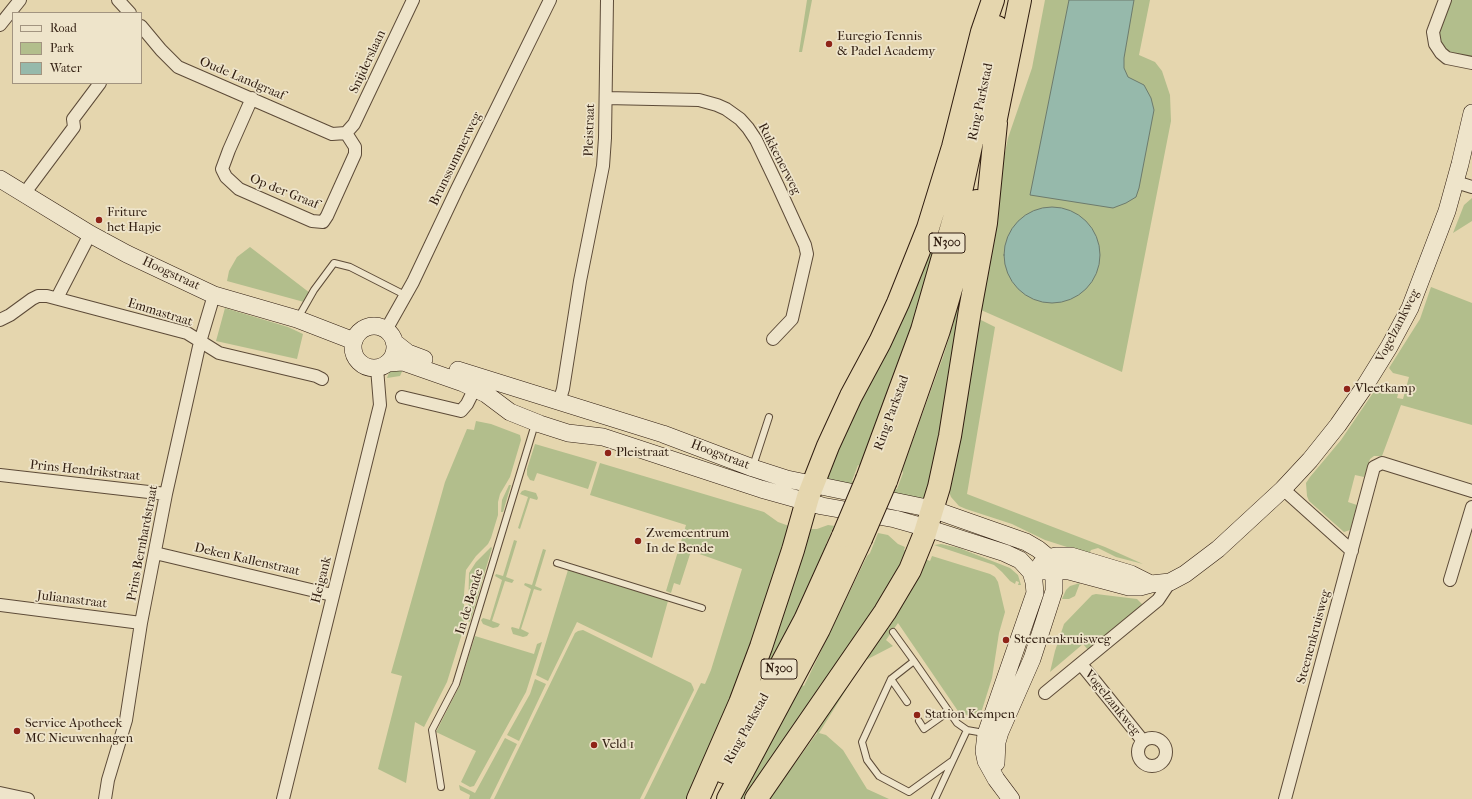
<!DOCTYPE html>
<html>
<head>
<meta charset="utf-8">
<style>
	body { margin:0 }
	#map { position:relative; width:1472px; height:799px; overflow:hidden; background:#e5d6ae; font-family:"IM FELL French Canon",serif }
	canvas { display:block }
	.legend { position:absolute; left:12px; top:12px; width:130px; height:72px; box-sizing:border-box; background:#eee4ca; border:1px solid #a29480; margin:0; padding:5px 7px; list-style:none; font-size:12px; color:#301d10 }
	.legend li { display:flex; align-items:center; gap:8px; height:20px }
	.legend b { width:20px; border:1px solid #a29480 }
</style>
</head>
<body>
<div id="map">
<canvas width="1472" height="799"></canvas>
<ul class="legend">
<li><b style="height:5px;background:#eee4ca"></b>Road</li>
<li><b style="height:11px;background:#b2be8c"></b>Park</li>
<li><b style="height:11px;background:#96b9ab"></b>Water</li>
</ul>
</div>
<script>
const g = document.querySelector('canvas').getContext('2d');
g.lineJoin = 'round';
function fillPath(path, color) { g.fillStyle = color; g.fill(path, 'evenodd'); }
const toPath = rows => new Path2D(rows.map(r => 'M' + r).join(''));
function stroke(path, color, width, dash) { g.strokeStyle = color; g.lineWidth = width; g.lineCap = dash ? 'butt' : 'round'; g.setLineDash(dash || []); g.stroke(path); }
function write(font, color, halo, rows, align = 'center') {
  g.font = font + ' "IM FELL French Canon",serif'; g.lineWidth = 3.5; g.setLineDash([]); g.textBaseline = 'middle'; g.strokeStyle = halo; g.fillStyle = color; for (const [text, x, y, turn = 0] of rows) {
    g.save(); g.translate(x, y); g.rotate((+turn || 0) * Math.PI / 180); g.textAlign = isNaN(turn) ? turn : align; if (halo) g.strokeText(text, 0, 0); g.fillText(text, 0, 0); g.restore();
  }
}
fillPath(toPath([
	[807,0,812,0,802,52,799,52],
	[1045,0,1150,0,1139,55,1155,62,1162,71,1170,95,1171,121,1122,372,981,310,990,226,1008,138,1032,68],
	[1450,0,1472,0,1472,57,1449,52,1440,45,1438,33],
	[978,81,920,311,861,464,860,466,858,465,852,481,854,482,851,487,822,483],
	[1472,198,1472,221,1453,233,1464,205],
	[979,222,928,502,892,494,895,489,897,489,903,473,902,470,943,357,954,322,950,322],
	[250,247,310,293,304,302,227,281,229,271,237,257],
	[1431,287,1472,303,1472,425,1401,405,1382,456,1374,456,1370,459,1364,477,1355,475,1348,502,1357,505,1350,530,1344,532,1309,501,1307,496,1306,483,1310,477,1341,440,1379,384,1399,390,1397,398,1403,399,1409,377,1393,373,1389,368,1420,319],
	[225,308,288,327,303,334,297,359,216,341],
	[975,317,995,327,967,494,1105,547,1143,564,1116,557,1098,548,1091,550,1089,554,1045,540,1012,524,966,509,959,506,951,497,948,489],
	[404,367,400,376,387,378,390,370],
	[476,421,491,424,520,435,521,440,510,477,500,494,498,502,498,515,491,538,488,544,476,556,466,570,464,594,464,627,447,682,424,727,415,722,406,783,378,769,402,676,391,673,445,482,467,429,474,430],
	[535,444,597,462,588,489,537,473,534,481,530,480,527,475,527,469],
	[600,463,764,512,778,522,789,526,790,542,692,799,644,799,701,683,705,684,711,670,742,569,691,551,680,585,674,583,671,593,666,591,686,525,590,495],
	[509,485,511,485,503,512,501,512,502,500],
	[525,490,536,493,538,498,537,500,530,498,520,529,518,528,528,497,520,494,522,491],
	[828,525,835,526,833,528,826,544,828,546,788,637,733,728,808,529,817,529],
	[878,533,888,535,898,544,905,547,904,550,907,551,901,564,884,596,751,799,737,799,799,684,804,686,867,556,870,553],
	[514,540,517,541,506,577,514,580,512,583,505,581,492,621,500,624,498,627,493,628,483,624,481,620,483,618,490,620,502,580,495,576,496,574,503,576],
	[941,544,959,548,1010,568,1018,575,1021,585,1018,585,1019,582,1016,581,1015,584,1010,581,1002,572,994,565,934,545],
	[491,547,492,548,470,622,468,621,469,573,476,562],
	[543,549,546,550,535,586,542,589,541,591,534,589,521,629,529,633,527,636,523,637,513,634,511,628,512,627,519,629,531,589,524,585,525,583,532,585],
	[932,556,990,574,995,577,998,582,1005,612,999,633,992,678,981,713,978,713,977,716,960,714,898,623,886,640,893,646,864,661,819,733,826,735,843,750,867,789,889,799,769,799,817,733,814,722,920,557,930,561],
	[568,570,668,601,652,658,577,622,548,681,536,675],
	[1080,583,1075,596,1069,599,1062,599,1066,590,1070,586],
	[1096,594,1137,599,1144,606,1089,651,1083,644,1050,672,1055,651,1064,624,1092,595],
	[583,630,691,683,693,687,694,690,640,799,494,799,575,633,578,631],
	[475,636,534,654,537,644,542,642,526,692,474,786,470,787,461,782,476,751,436,732,460,685],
	[535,679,546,684,519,741,507,735,530,694],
	[505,738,517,744,490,799,469,799,470,795,460,790,459,785,475,793]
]), '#b2be8c');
const water = toPath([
	[1069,0,1134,0,1124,58,1124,68,1128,77,1144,85,1151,98,1154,110,1139,188,1136,197,1126,203,1113,208,1030,195,1069,0],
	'1004 255a48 48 0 1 1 96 0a48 48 0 1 1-96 0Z'
]);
fillPath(water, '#96b9ab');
stroke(water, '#6d7b6d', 1);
const lane = toPath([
	[298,318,314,290,334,263,350,267,405,295],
	[753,466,769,417],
	[557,563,702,608],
	[893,632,914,661],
	[891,679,862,742,867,760,879,776,909,792,952,761],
	[907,702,891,679,914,661,957,723,967,730,984,733],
	[919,721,924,729,948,712],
	[441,787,432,730,456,684,535,424],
	[935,799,967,730]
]);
const street = toPath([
	[118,0,130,13],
	[1445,0,1433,32,1435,44,1441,53,1447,58,1472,63],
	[0,25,20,0],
	[141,26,161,50,178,67,332,134,346,133],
	[252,98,229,150,222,169,226,177,239,189,312,221,323,222,327,216,355,154,355,147,346,133],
	[606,98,699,100,717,105,726,109,740,119,748,128,756,140,778,186,805,245,807,254,792,319,773,339],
	[346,133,354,124,413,0],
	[1456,182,1472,187],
	[24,194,74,127,73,119,100,83],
	[57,298,90,234],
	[0,320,10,315,32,299,38,296,47,296,187,333,219,353,316,376,322,379],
	[386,330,413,282,457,189,550,0],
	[402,397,461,411,467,404,475,388],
	[559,402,563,389,580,281,603,166,605,138,607,0],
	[0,475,166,494],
	[1283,489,1352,551],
	[155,553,332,595],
	[1450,580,1472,507],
	[0,605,141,623],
	[1081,664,1143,741],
	[1045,693,1158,600,1170,582],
	'1138 752a14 14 0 1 1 28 0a14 14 0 1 1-28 0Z',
	[0,793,28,799],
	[105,799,108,780,126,720,141,623,166,494,200,342,214,295],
	[283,799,380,405,377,368],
	[1285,799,1374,467,1382,463,1472,491]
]);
const secondary = toPath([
	[0,179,90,234,127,254,214,295,297,319,354,341],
	'353 347a21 21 0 1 1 42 0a21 21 0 1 1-42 0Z',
	[394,342,408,353,424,359],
	[388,363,403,362,463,383,486,394,510,412,540,424,568,433,603,437,761,489,822,506,895,519,927,528,1005,553,1020,560,1031,572,1034,582,1035,593,986,734,984,751,986,761,996,779,1011,799],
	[458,370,663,434,753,468,787,479,932,509,1026,542,1038,549,1049,558,1054,570,1054,591,1032,659,1000,732,997,742,996,763],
	[1041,564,1049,558,1056,556,1071,556,1131,574,1151,584],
	[1043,571,1054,570,1069,571,1129,587,1140,587,1151,584,1170,582,1185,574,1218,549,1283,489,1310,460,1338,425,1363,389,1389,347,1410,308,1447,211,1460,164,1472,113]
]);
const highway = toPath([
	[992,138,1020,0],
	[867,479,922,330,959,201,997,27],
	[886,481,939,330,977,201],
	[724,772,805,620,843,536],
	[698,799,740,703,761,647,793,550,808,497,828,446,851,396,880,342,898,303,928,228,953,147,982,32,993,0],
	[728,799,819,629,861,539],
	[756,799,885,612,910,570,925,533,939,487,950,436,970,310,986,223,996,123]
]);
stroke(lane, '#5d4b38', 8);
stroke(street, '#5d4b38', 14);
stroke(secondary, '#301d10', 18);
stroke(highway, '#301d10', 24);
stroke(lane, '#eee4ca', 6);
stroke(street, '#eee4ca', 12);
stroke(secondary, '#eee4ca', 17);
stroke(highway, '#e5d6ae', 22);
const highwayBridge = toPath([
	[843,536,867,479],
	[861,539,886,481]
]);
stroke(highwayBridge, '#301d10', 24, []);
stroke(highwayBridge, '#e5d6ae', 22);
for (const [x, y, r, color] of [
	[829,44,4,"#8f2418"],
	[99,220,4,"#8f2418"],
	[1347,389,4,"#8f2418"],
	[608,453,4,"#8f2418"],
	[638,541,4,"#8f2418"],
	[1006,640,4,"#8f2418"],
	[917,715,4,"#8f2418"],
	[17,731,4,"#8f2418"],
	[594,745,4,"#8f2418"]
]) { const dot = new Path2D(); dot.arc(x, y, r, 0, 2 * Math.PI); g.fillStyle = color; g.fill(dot); stroke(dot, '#eee4ca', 1.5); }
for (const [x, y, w] of [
	[947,243,36],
	[779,669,36]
]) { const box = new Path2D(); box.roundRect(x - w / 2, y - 10, w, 20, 3); g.fillStyle = '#eee4ca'; g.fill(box); stroke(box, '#301d10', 1); }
write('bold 12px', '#301d10', null, [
	["N300",947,243],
	["N300",779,669]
]);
write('13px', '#301d10', '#eee4ca', [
	["Euregio Tennis",837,37],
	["& Padel Academy",837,52],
	["Friture",107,213],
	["het Hapje",107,228],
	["Vleetkamp",1355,389],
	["Pleistraat",616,453],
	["Zwemcentrum",646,534],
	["In de Bende",646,549],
	["Steenenkruisweg",1014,640],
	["Station Kempen",925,715],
	["Service Apotheek",25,724],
	["MC Nieuwenhagen",25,739],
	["Veld 1",602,745]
], 'left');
write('13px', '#301d10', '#eee4ca', [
	["Snijderslaan",368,62,-65],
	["Oude Landgraaf",242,79,23],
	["Ring Parkstad",981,102,-78],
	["Pleistraat",590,130,-88],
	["Brunssummerweg",456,159,-64],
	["Rukkenerweg",779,159,63],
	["Op der Graaf",284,192,22],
	["Hoogstraat",171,274,25],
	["Emmastraat",160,313,17],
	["Vogelzankweg",1398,326,-63],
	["Ring Parkstad",892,413,-70],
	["Hoogstraat",720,455,21],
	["Prins Hendrikstraat",85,471,6],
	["Prins Bernhardstraat",143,543,-79],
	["Deken Kallenstraat",247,560,13],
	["Heigank",322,580,-76],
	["Julianastraat",72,600,7],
	["In de Bende",470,602,-73],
	["Steenenkruisweg",1314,637,-75],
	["Vogelzankweg",1112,703,51],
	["Ring Parkstad",747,729,-61]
]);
</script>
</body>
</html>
